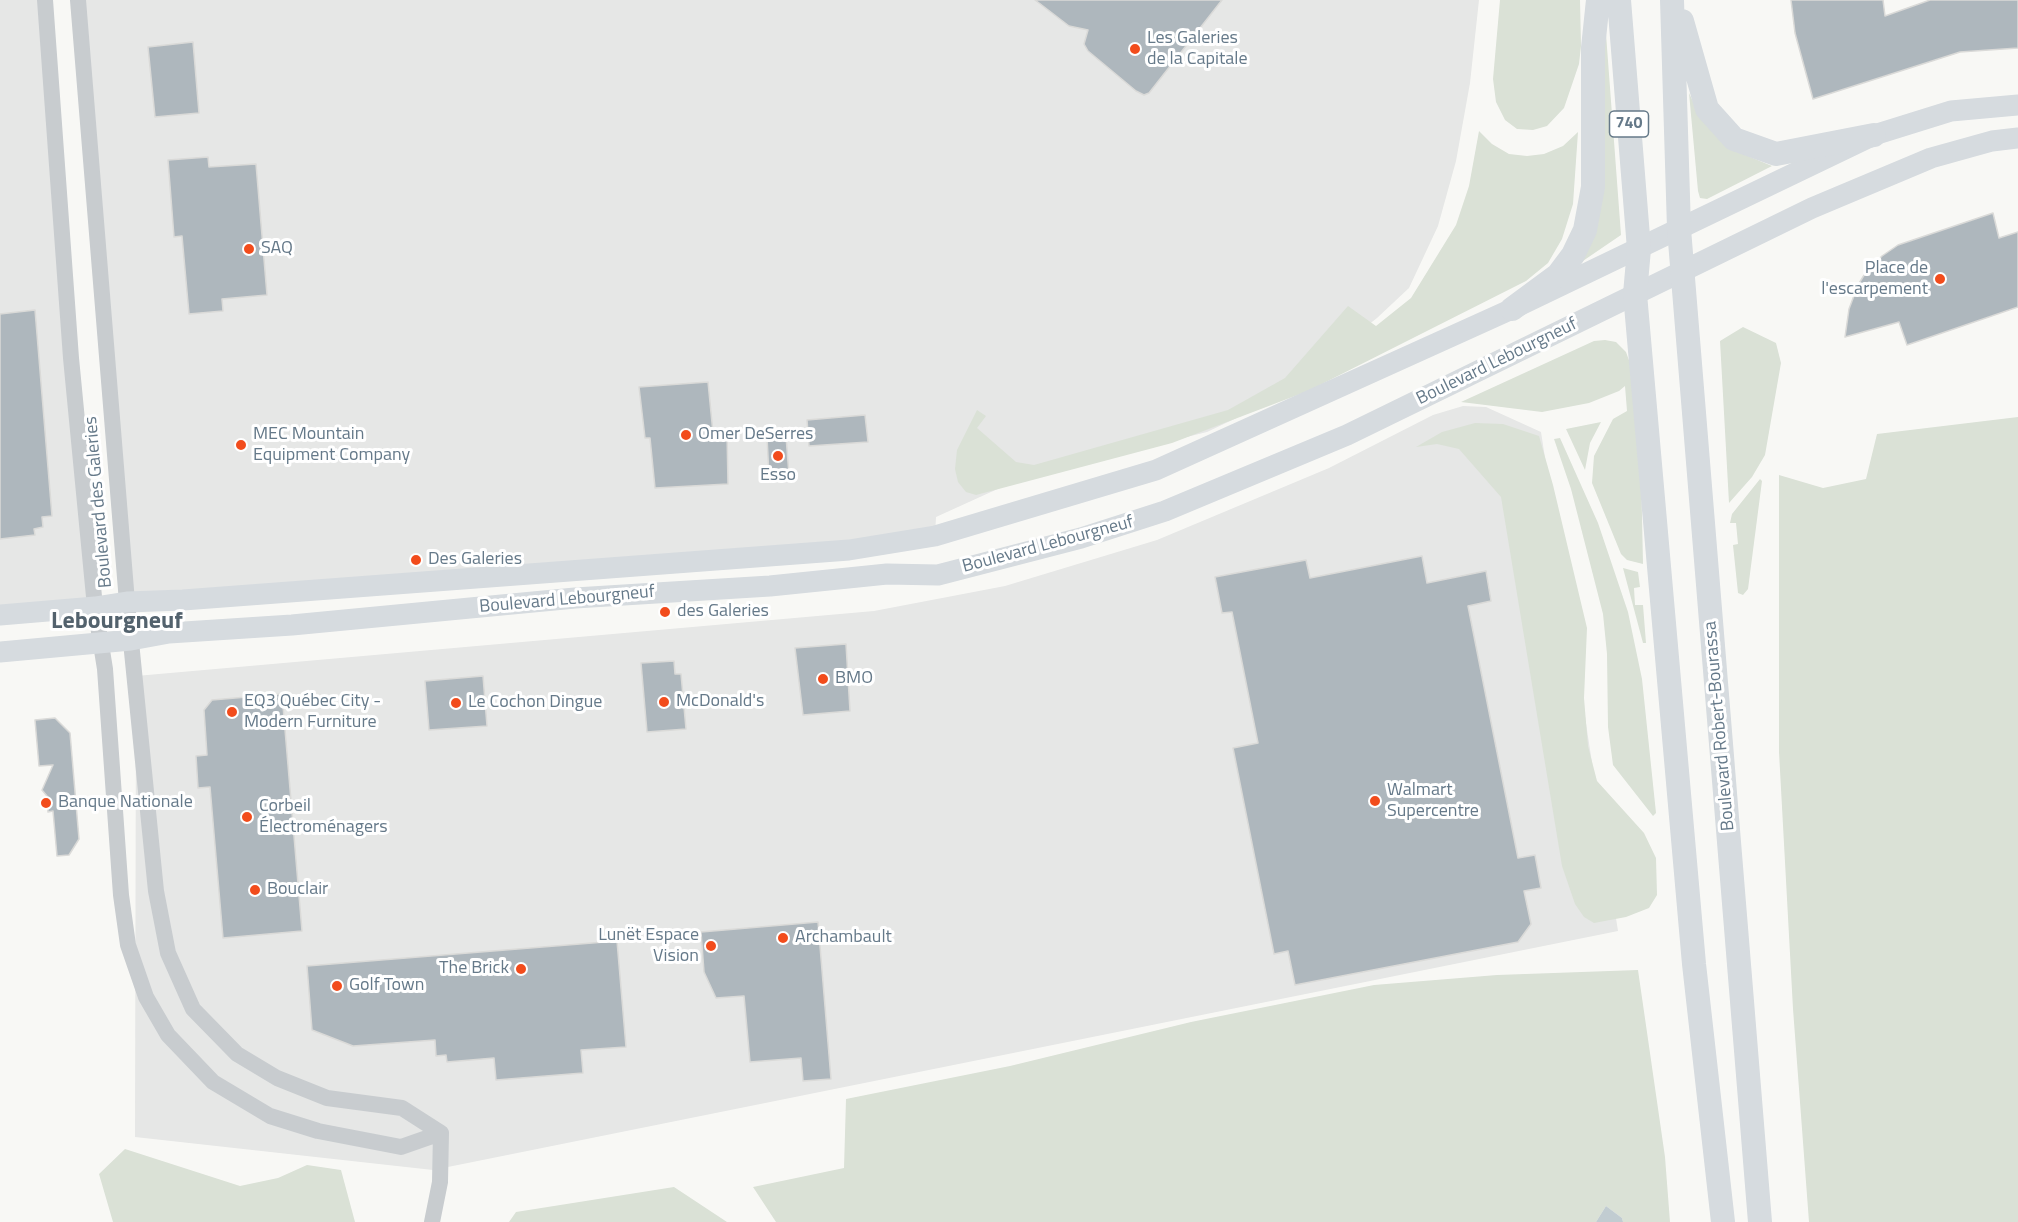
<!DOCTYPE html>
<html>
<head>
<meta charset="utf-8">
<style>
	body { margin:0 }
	canvas { display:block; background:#f8f8f5 }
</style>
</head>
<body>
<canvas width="2018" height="1222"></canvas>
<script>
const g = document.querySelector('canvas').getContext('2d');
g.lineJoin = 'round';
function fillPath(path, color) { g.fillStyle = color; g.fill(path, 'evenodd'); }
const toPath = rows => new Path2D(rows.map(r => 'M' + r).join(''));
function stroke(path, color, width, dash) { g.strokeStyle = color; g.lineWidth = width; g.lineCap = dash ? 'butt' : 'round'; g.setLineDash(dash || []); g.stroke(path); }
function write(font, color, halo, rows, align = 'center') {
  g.font = font + ' "Titillium Web",sans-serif'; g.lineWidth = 6; g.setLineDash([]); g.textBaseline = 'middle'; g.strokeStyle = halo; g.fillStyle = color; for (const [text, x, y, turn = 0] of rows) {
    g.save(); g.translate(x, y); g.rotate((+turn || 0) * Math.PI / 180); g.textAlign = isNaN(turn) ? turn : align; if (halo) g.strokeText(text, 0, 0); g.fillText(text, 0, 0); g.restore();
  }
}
fillPath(toPath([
	[0,0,45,0,95,607,0,615],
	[78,0,1479,0,1470,83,1456,161,1438,226,1409,288,1377,318,1270,402,1207,432,1024,477,936,517,935,536,127,602],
	[1463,406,1486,407,1541,432,1618,931,433,1170,135,1137,136,676,874,611,1005,586,1157,540,1329,468,1433,415]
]), '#e6e7e6');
fillPath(toPath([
	[1500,0,1580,0,1581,46,1579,64,1564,108,1547,126,1533,130,1517,129,1505,120,1496,102,1493,79],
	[1606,34,1621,235,1577,265],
	[1689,93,1699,114,1731,149,1772,166,1707,199,1700,198,1698,191],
	[1479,131,1492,144,1509,154,1527,156,1544,154,1563,146,1578,132,1573,204,1562,239,1548,263,1526,281,1308,391,1172,443,976,495,966,492,958,482,955,469,957,450,977,410,986,416,977,428,1016,462,1034,465,1228,410,1285,378,1348,306,1376,326,1411,298,1456,225,1469,186],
	[1743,327,1776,343,1781,363,1765,455,1752,477,1729,503,1720,341],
	[1605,340,1616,342,1626,352,1631,366,1641,469,1643,564,1627,560,1621,554,1592,483,1594,456,1613,419,1627,411,1625,386,1619,391,1589,403,1542,412,1461,402,1594,341],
	[2018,417,2018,1222,1809,1222,1793,1009,1779,752,1779,475,1823,488,1866,479,1877,434],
	[1601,422,1590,443,1585,470,1566,429],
	[1475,423,1503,424,1539,436,1553,485,1587,628,1584,698,1588,746,1597,781,1644,833,1656,858,1657,895,1649,908,1626,917,1594,923,1584,917,1575,904,1562,866,1501,497,1459,449,1437,444,1416,447,1442,432],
	[1560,438,1598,523,1628,612,1642,679,1656,813,1653,816,1613,765,1608,727,1607,654,1603,614,1571,489,1554,439],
	[1760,479,1762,481,1748,589,1743,595,1738,593,1733,545,1738,544,1736,523,1730,523,1732,514],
	[1623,568,1638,572,1640,587,1634,588,1635,605,1643,605,1646,643,1643,643],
	[1638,970,1665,1157,1670,1222,1623,1222,1622,1218,1606,1206,1596,1222,776,1222,753,1187,844,1168,846,1099,1010,1066,1191,1022,1374,985,1497,975],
	[125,1149,240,1186,278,1178,307,1165,341,1170,355,1222,113,1222,99,1174],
	[674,1187,727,1222,509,1222,516,1212]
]), '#dae1d6');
fillPath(toPath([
	[1606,1206,1622,1218,1623,1222,1596,1222]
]), '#c1ccd1');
const building = toPath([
	[1035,0,1222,0,1149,93,1144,95,1136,91,1088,51,1084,44,1088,30,1069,26,1035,0],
	[1791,0,1883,0,1885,16,1930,0,2018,0,2018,48,1960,52,1813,99,1795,33,1791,0],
	[193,42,199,113,155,117,148,47,193,42],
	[208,157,209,167,256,164,267,295,222,299,223,311,189,314,182,236,174,237,168,160,208,157],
	[1993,213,1999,238,2018,232,2018,307,1907,345,1899,322,1845,337,1849,309,1858,285,1866,272,1882,256,1898,245,1993,213],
	[35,310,52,516,42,517,43,527,34,529,35,535,0,539,0,314,35,310],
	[708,382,713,433,727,432,728,484,655,488,650,438,645,438,639,387,708,382],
	[865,415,868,442,809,446,807,420,865,415],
	[786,436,789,475,769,476,767,437,786,436],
	[1422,556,1427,583,1486,571,1491,601,1468,606,1518,858,1535,855,1541,888,1524,891,1531,924,1518,942,1295,985,1288,951,1274,954,1233,748,1258,743,1232,612,1222,613,1215,577,1306,560,1310,578,1422,556],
	[846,644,850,711,803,715,795,648,846,644],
	[674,661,675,674,681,674,686,729,647,732,641,663,674,661],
	[483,676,487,726,429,730,425,681,483,676],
	[282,694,302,931,223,938,210,787,198,788,196,756,207,755,204,710,212,700,282,694],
	[55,718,70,733,79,839,69,855,57,856,53,811,48,812,47,796,42,790,53,765,39,766,35,720,55,718],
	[818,922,831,1079,803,1081,801,1058,750,1062,744,996,716,998,704,972,701,932,818,922],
	[617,941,626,1047,581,1050,583,1073,496,1080,494,1058,447,1062,446,1055,436,1056,435,1040,353,1046,312,1030,307,966,617,941]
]);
fillPath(building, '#aeb7bd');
stroke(building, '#dadad8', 1.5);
stroke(toPath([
	[45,0,71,358,95,607,105,669,121,895,128,945,146,997,168,1035,213,1082,270,1116,318,1131,401,1147,441,1133],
	[78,0,127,602,156,891,168,953,193,1009,237,1054,277,1078,327,1098,402,1108,441,1133],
	[432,1222,440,1182,441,1133]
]), '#c8cccf', 16);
stroke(toPath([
	[0,615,95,607,127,602,183,600,849,550,935,536,1156,470,1512,309,1874,135,1951,111,2018,105],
	[0,652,131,640,169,633,292,625,575,598,770,586,887,574,938,575,1081,538,1165,511,1347,435,1812,208,1931,158,1992,141,2018,138]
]), '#d6dbdf', 21);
stroke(toPath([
	[1619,0,1639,249,1635,294,1694,964,1723,1222],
	[1672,0,1679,229,1760,1222],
	[1682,21,1707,109,1734,139,1776,154,1874,135],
	[1512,309,1558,275,1573,255,1585,230,1593,187,1593,48,1598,0]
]), '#d6dbdf', 24);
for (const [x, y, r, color] of [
	[1135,49,6,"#f24c1c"],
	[249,249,6,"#f24c1c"],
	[1940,279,6,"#f24c1c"],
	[686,435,6,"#f24c1c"],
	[241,445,6,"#f24c1c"],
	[778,456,6,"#f24c1c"],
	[416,560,6,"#f24c1c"],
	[665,612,6,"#f24c1c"],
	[823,679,6,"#f24c1c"],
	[664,702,6,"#f24c1c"],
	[456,703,6,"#f24c1c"],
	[232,712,6,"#f24c1c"],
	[1375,801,6,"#f24c1c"],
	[46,803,6,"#f24c1c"],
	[247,817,6,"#f24c1c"],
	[255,890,6,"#f24c1c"],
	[783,938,6,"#f24c1c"],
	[711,946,6,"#f24c1c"],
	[521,969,6,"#f24c1c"],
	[337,986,6,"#f24c1c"]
]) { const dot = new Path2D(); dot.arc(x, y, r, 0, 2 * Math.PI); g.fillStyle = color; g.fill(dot); stroke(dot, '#fff', 2); }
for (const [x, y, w] of [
	[1629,124,39]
]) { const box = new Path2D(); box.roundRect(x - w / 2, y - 13, w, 26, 4.5); g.fillStyle = '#fff'; g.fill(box); stroke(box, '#657989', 1.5); }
write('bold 16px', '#657989', null, [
	["740",1629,124]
]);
write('18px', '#657989', '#fff', [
	["Les Galeries",1147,39],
	["de la Capitale",1147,60],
	["SAQ",261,249],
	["Place de",1928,269,"right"],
	["l'escarpement",1928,290,"right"],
	["MEC Mountain",253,435],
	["Equipment Company",253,456],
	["Omer DeSerres",698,435],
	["Esso",778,476,"center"],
	["Des Galeries",428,560],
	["des Galeries",677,612],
	["BMO",835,679],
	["EQ3 Québec City -",244,702],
	["Modern Furniture",244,723],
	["McDonald's",676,702],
	["Le Cochon Dingue",468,703],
	["Walmart",1387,791],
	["Supercentre",1387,812],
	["Banque Nationale",58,803],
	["Corbeil",259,807],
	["Électroménagers",259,828],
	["Bouclair",267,890],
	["Lunët Espace",699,936,"right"],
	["Vision",699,957,"right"],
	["Archambault",795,938],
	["The Brick",509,969,"right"],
	["Golf Town",349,986]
], 'left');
write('18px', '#657989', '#fff', [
	["Boulevard Lebourgneuf",1497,362,-26],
	["Boulevard des Galeries",99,502,-95],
	["Boulevard Lebourgneuf",1048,545,-15],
	["Boulevard Lebourgneuf",567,600,-5],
	["Boulevard Robert-Bourassa",1720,726,-95]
]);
write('bold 24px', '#53626d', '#fff', [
	["Lebourgneuf",117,622]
]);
</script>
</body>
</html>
